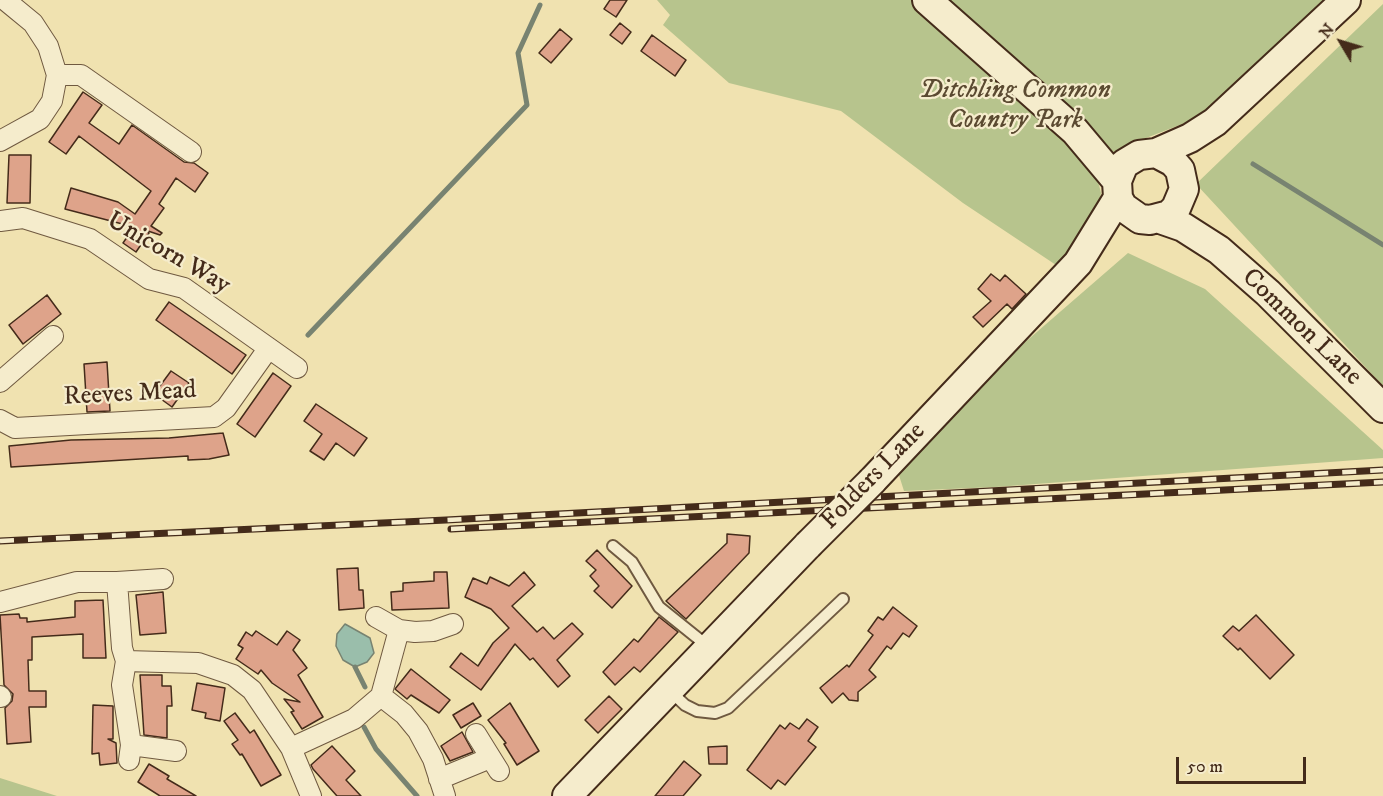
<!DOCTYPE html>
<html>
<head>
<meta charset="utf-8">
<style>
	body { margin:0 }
	#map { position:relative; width:1383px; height:796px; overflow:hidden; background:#f0e2b0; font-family:"IM FELL DW Pica",serif }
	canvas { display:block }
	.north { position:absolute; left:1311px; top:12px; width:60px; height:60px; -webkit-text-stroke:4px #f5eccc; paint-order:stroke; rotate:308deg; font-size:16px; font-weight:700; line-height:24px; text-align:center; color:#442b1a }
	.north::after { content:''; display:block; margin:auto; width:21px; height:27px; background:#442b1a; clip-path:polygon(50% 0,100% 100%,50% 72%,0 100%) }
	.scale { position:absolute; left:1176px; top:757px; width:130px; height:27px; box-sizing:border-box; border:3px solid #442b1a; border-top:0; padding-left:8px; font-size:18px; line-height:21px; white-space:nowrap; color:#442b1a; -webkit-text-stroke:4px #f5eccc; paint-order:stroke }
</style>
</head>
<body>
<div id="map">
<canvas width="1383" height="796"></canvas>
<div class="north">N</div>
<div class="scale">50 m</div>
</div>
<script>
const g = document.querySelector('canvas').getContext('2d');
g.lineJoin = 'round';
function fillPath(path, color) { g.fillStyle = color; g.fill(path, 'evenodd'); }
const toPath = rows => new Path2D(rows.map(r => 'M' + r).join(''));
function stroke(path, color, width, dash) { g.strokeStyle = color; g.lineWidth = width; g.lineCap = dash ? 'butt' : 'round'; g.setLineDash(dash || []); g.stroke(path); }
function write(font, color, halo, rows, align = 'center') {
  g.font = font + ' "IM FELL DW Pica",serif'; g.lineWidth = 4.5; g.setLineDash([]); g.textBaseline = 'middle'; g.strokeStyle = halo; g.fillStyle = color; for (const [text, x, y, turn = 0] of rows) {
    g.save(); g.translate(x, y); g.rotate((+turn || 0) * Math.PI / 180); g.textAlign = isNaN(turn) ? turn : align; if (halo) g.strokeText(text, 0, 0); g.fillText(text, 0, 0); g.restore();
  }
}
fillPath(toPath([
	[657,0,1328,0,1208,114,1128,145,1097,177,1101,193,1097,212,1062,269,963,203,841,111,729,83,663,25,670,15],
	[1383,4,1383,386,1196,184],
	[1128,253,1205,289,1383,450,1383,458,996,487,904,491,897,469,993,370],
	[0,778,57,796,0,796]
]), '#b7c48d');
const water = toPath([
	[345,624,370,638,374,653,367,662,355,667,343,660,336,646,337,634,345,624]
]);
fillPath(water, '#9abeab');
stroke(water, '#788371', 1.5);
stroke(toPath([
	[1253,164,1383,245],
	[308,335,527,105,518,53,540,5],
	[355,667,365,687],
	[364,727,376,749,417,796]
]), '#788371', 5);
const building = toPath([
	[610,0,627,0,616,17,604,9,610,0],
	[620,23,631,32,622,44,610,35,620,23],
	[560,29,572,39,551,63,539,53,560,29],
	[652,35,686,60,675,76,641,51,652,35],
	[83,92,102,105,89,123,119,144,132,125,184,162,194,163,208,173,195,192,176,178,159,204,164,208,151,226,162,233,160,235,145,230,149,233,136,252,123,243,134,227,65,209,71,188,118,202,135,214,151,191,79,136,66,154,49,142,83,92],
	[9,155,31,155,30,203,7,203,9,155],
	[991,274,1000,281,1005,275,1026,294,1012,309,1007,304,983,327,973,317,991,301,978,289,991,274],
	[47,295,61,314,23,344,9,325,47,295],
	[169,302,246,355,232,374,156,320,169,302],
	[107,362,110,411,87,412,84,364,107,362],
	[171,371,189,383,172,407,154,394,171,371],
	[273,373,291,386,255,437,237,424,273,373],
	[316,404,367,438,354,456,336,443,324,460,310,451,322,434,304,421,316,404],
	[223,433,229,455,209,459,188,460,188,456,11,467,9,446,71,440,169,438,223,433],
	[727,534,750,536,749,553,686,619,666,601,727,543,727,534],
	[597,550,632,586,612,608,594,591,599,586,590,576,596,570,586,561,597,550],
	[358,568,359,590,363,590,364,608,339,610,337,569,358,568],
	[434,572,447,572,449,608,392,610,391,592,403,591,403,583,434,581,434,572],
	[524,572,535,585,512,606,537,632,543,627,554,639,572,623,583,634,557,660,570,676,558,687,533,658,530,660,515,644,481,690,450,667,461,653,478,666,493,643,509,628,491,609,465,597,473,578,487,584,490,577,509,586,524,572],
	[163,592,166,633,140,635,136,595,163,592],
	[103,600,106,658,83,658,83,634,32,637,32,660,28,660,29,691,46,691,46,707,29,707,31,742,7,744,5,708,12,701,13,694,4,685,0,615,19,614,20,618,27,618,27,622,75,617,75,601,103,600],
	[893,607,917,626,909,637,903,633,891,649,887,646,869,670,876,677,858,692,858,701,849,700,843,693,832,703,820,688,847,665,849,667,873,635,868,631,878,617,883,620,893,607],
	[1256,615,1294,655,1270,679,1240,648,1238,650,1223,636,1233,626,1239,631,1256,615],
	[659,617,678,632,640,672,634,667,615,685,603,672,634,639,638,642,659,617],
	[256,631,277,645,287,631,300,640,293,650,307,668,298,675,323,717,302,729,291,712,294,711,284,699,300,702,272,683,261,670,258,674,236,659,243,648,238,645,246,632,252,636,256,631],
	[411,669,450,700,439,713,411,695,407,699,395,689,411,669],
	[140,675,162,675,162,686,171,686,172,706,167,706,167,738,144,735,140,675],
	[197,683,225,688,220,721,205,718,206,713,192,710,197,683],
	[609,696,622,709,598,733,585,720,609,696],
	[473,703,481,716,461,728,453,715,473,703],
	[510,703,539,751,517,765,504,744,506,743,488,720,510,703],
	[93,705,113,706,113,739,108,739,116,743,117,763,100,765,99,753,92,754,93,705],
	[235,713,250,733,254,730,281,775,261,786,242,754,240,755,232,744,238,740,224,721,235,713],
	[807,719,818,727,808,741,816,747,785,785,778,780,771,789,747,770,780,725,785,729,790,723,799,729,807,719],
	[462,732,473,752,450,761,441,746,462,732],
	[332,746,355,771,346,780,361,796,337,796,313,769,311,765,332,746],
	[727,746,727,764,709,764,708,747,727,746],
	[684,761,701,775,683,796,655,796,684,761],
	[149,764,169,776,167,779,196,796,160,796,138,782,149,764]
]);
fillPath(building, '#dea38a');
stroke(building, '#442b1a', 1.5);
const lane = toPath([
	[613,546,632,562,659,607,710,648],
	[669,690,685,705,697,711,715,713,728,708,843,599]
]);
const street = toPath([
	[57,75,81,75,191,152],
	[0,141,40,119,52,101,57,75,48,46,33,23,5,0],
	[0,221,23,218,90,239,149,279,184,288,297,368],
	[0,382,53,336],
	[0,420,15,428,214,417,226,408,268,349],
	[117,582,163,579],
	[0,602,77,582,117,582,122,648,126,661,198,663,233,675,252,690,291,748,354,719,381,696,404,714,418,731,433,759,445,796],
	[376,617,399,630,415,632,433,631,453,624],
	[126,661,122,685,131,745,129,760],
	[0,696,1,697],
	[381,696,399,630],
	[476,734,499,771],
	[131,745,176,751],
	[291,748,311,796],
	[439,779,490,758]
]);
const secondary = toPath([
	[927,0,1075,131,1117,181],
	[1156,153,1173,162,1180,170,1184,189,1176,208,1169,215,1150,220,1140,219,1123,207,1118,198,1117,181,1124,164,1139,155,1156,153,1190,138,1215,122,1346,0],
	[1160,219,1183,227,1219,250,1268,293,1383,408],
	[872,481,1078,263,1118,198],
	[567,796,808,545]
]);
stroke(lane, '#6f5940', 14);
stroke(street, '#6f5940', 22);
stroke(secondary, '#442b1a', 32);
stroke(lane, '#f5eccc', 10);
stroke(street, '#f5eccc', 20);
stroke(secondary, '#f5eccc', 28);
const rail = toPath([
	[451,529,1383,482],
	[0,541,446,520,1383,470]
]);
stroke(rail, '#442b1a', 7);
stroke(rail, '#f5eccc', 4.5, [14]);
const secondaryBridge = toPath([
	[808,545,872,481]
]);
stroke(secondaryBridge, '#442b1a', 32, []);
stroke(secondaryBridge, '#f5eccc', 28);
write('italic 26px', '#5b4a31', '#f5eccc', [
	["Ditchling Common",1015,92],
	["Country Park",1015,122]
]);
write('26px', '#442b1a', '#f5eccc', [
	["Unicorn Way",168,254,30],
	["Common Lane",1301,328,44],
	["Reeves Mead",130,395,-3],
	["Folders Lane",874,477,-46]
]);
</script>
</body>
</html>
